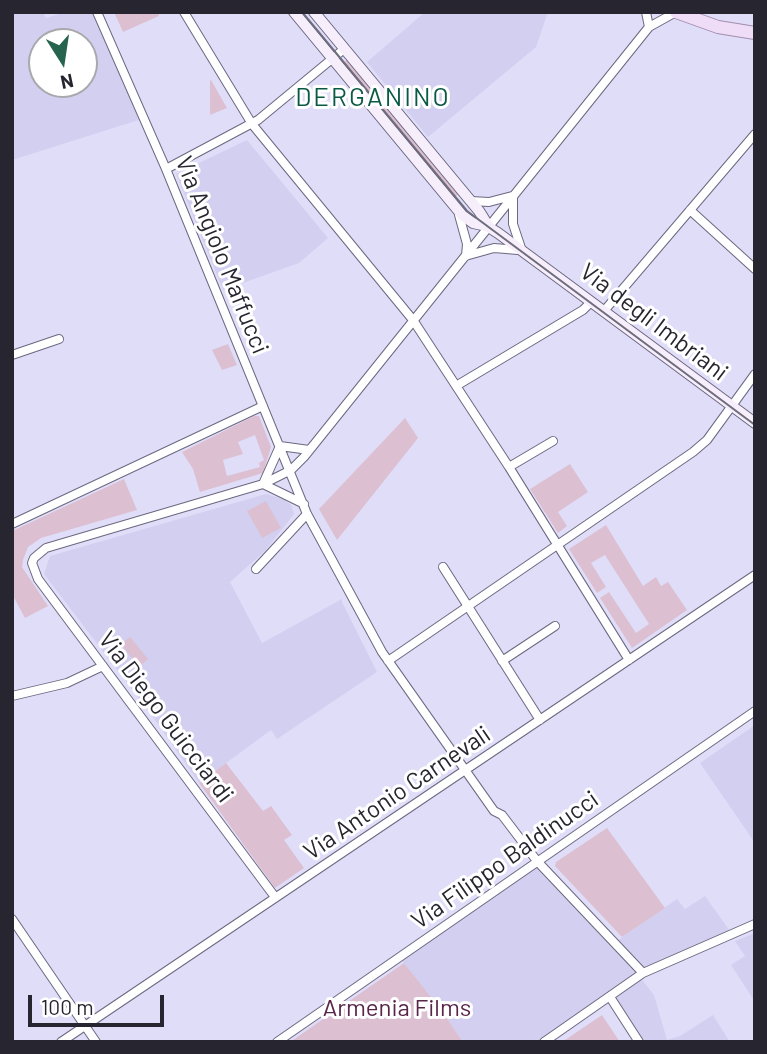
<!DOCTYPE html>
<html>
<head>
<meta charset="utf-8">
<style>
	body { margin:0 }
	#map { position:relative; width:767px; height:1054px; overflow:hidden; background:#e0ddf9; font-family:Barlow,sans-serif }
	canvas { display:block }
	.frame { position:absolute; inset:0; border:14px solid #272630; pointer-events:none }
	.north { position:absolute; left:28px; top:28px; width:70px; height:70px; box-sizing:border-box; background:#fff; border:2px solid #a9a8ac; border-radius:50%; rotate:168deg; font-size:19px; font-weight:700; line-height:28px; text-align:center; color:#272630 }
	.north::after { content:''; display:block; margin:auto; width:24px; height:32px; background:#266450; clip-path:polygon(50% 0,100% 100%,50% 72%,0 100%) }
	.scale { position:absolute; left:28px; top:995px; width:136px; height:32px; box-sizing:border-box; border:4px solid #272630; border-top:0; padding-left:9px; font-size:21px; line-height:24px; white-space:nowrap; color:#272630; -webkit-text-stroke:5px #fff; paint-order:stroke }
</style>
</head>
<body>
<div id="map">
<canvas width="767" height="1054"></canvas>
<div class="frame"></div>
<div class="north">N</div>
<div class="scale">100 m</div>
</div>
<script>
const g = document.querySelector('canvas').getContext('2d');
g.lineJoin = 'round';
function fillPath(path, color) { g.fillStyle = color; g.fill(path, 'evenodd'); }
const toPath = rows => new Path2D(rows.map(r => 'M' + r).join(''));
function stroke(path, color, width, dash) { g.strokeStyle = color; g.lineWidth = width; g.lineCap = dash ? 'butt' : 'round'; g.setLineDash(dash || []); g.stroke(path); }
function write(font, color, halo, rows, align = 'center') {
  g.font = font + ' Barlow,sans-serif'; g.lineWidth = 6; g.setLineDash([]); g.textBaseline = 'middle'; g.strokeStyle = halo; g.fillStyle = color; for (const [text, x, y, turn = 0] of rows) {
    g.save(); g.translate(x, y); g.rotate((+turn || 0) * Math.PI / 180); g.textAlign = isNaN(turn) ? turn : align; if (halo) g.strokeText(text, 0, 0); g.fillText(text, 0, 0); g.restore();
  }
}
fillPath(toPath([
	[12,12,43,12,46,18,66,12,94,12,142,119,12,160],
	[42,42,84,42,84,84,42,84],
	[425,12,548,12,536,47,428,137,367,62],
	[247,140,328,238,299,263,223,290,176,174],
	[266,494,283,499,291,505,294,514,265,551,230,582,262,643,342,599,342,602,377,672,277,739,271,730,199,783,150,713,44,574,50,556],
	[755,725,755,843,700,763],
	[537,861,614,943,677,899,685,909,705,896,732,934,639,976,654,995,667,1040,680,1036,713,1015,730,1042,639,1042,610,997,544,1042,463,1042,442,1011,399,957],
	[755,933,755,1002,731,965,745,956,735,941]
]), '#d2cff0');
fillPath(toPath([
	[114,12,158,12,159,16,123,32],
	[348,59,459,194,452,199,342,64],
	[211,80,227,108,210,115,210,81],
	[228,344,237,365,222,370,212,350],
	[254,416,259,416,271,447,263,473,200,492,193,469,182,452],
	[255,435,264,460,259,463,260,467,227,476,223,460,243,454,238,442],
	[405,418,418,438,337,540,319,509],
	[570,464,588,492,558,512,567,526,558,533,530,489],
	[124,479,137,510,41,538,28,547,23,560,22,567,48,606,25,618,12,594,12,531],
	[266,501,281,528,262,538,247,511],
	[606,525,643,586,656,577,661,586,668,582,687,610,632,648,600,598,609,592,636,633,649,624,605,555,591,563,606,587,597,593,569,549],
	[130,637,148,659,139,667,121,644],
	[226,763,263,811,271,806,292,835,284,840,304,868,275,888,199,783],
	[607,828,665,908,622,937,555,866,556,862],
	[404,963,442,1011,463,1042,290,1042],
	[602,1015,620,1042,562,1042]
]), '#dcc0d2');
const street = toPath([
	[97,12,166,169,307,514,382,652,494,811,502,815,537,861,643,973],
	[184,12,252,124,413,320,509,467,629,660],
	[646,12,649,27],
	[166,169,258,120,344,49],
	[513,196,513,224,521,248],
	[471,201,489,202,512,196],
	[690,210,755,269],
	[459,215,467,244,466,256],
	[469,255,494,248,518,250],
	[604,311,755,134],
	[12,355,59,339],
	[456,386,583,310,591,302],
	[280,446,309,450],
	[509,467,553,441],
	[263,484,304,504],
	[263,484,280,446],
	[12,524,263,406],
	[443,567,540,720],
	[256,569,307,514],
	[388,661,693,452,707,440,755,374],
	[502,661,555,626],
	[12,696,67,683,103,666],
	[275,897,38,579,32,563,34,558,46,548,263,484,291,470,304,457,649,27,676,12],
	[12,919,96,1042],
	[610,997,639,1042],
	[61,1042,755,575],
	[277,1042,755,711],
	[544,1042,643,973,755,924]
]);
const secondary = toPath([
	[294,12,462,215,473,223,487,226,498,233,755,423],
	[314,12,479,211,489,227]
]);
const primary = toPath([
	[676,12,718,27,755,33]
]);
stroke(street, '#6b6880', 10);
stroke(secondary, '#6b6880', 12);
stroke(primary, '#a28eae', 14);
stroke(street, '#fff', 8);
stroke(secondary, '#f7eefb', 10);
stroke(primary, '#efddf7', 12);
stroke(toPath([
	[302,12,467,211,755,425]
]), '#6e6c7d', 2);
write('24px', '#272630', '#fff', [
	["Via Angiolo Maffucci",222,255,68],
	["Via degli Imbriani",654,322,37],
	["Via Diego Guicciardi",166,717,53],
	["Via Antonio Carnevali",397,793,-34],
	["Via Filippo Baldinucci",505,860,-35]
]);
write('24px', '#59254a', '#fff', [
	["Armenia Films",397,1008]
]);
g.letterSpacing = '2px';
write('26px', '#095944', '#fff', [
	["DERGANINO",373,97]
]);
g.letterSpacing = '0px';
</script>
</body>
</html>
